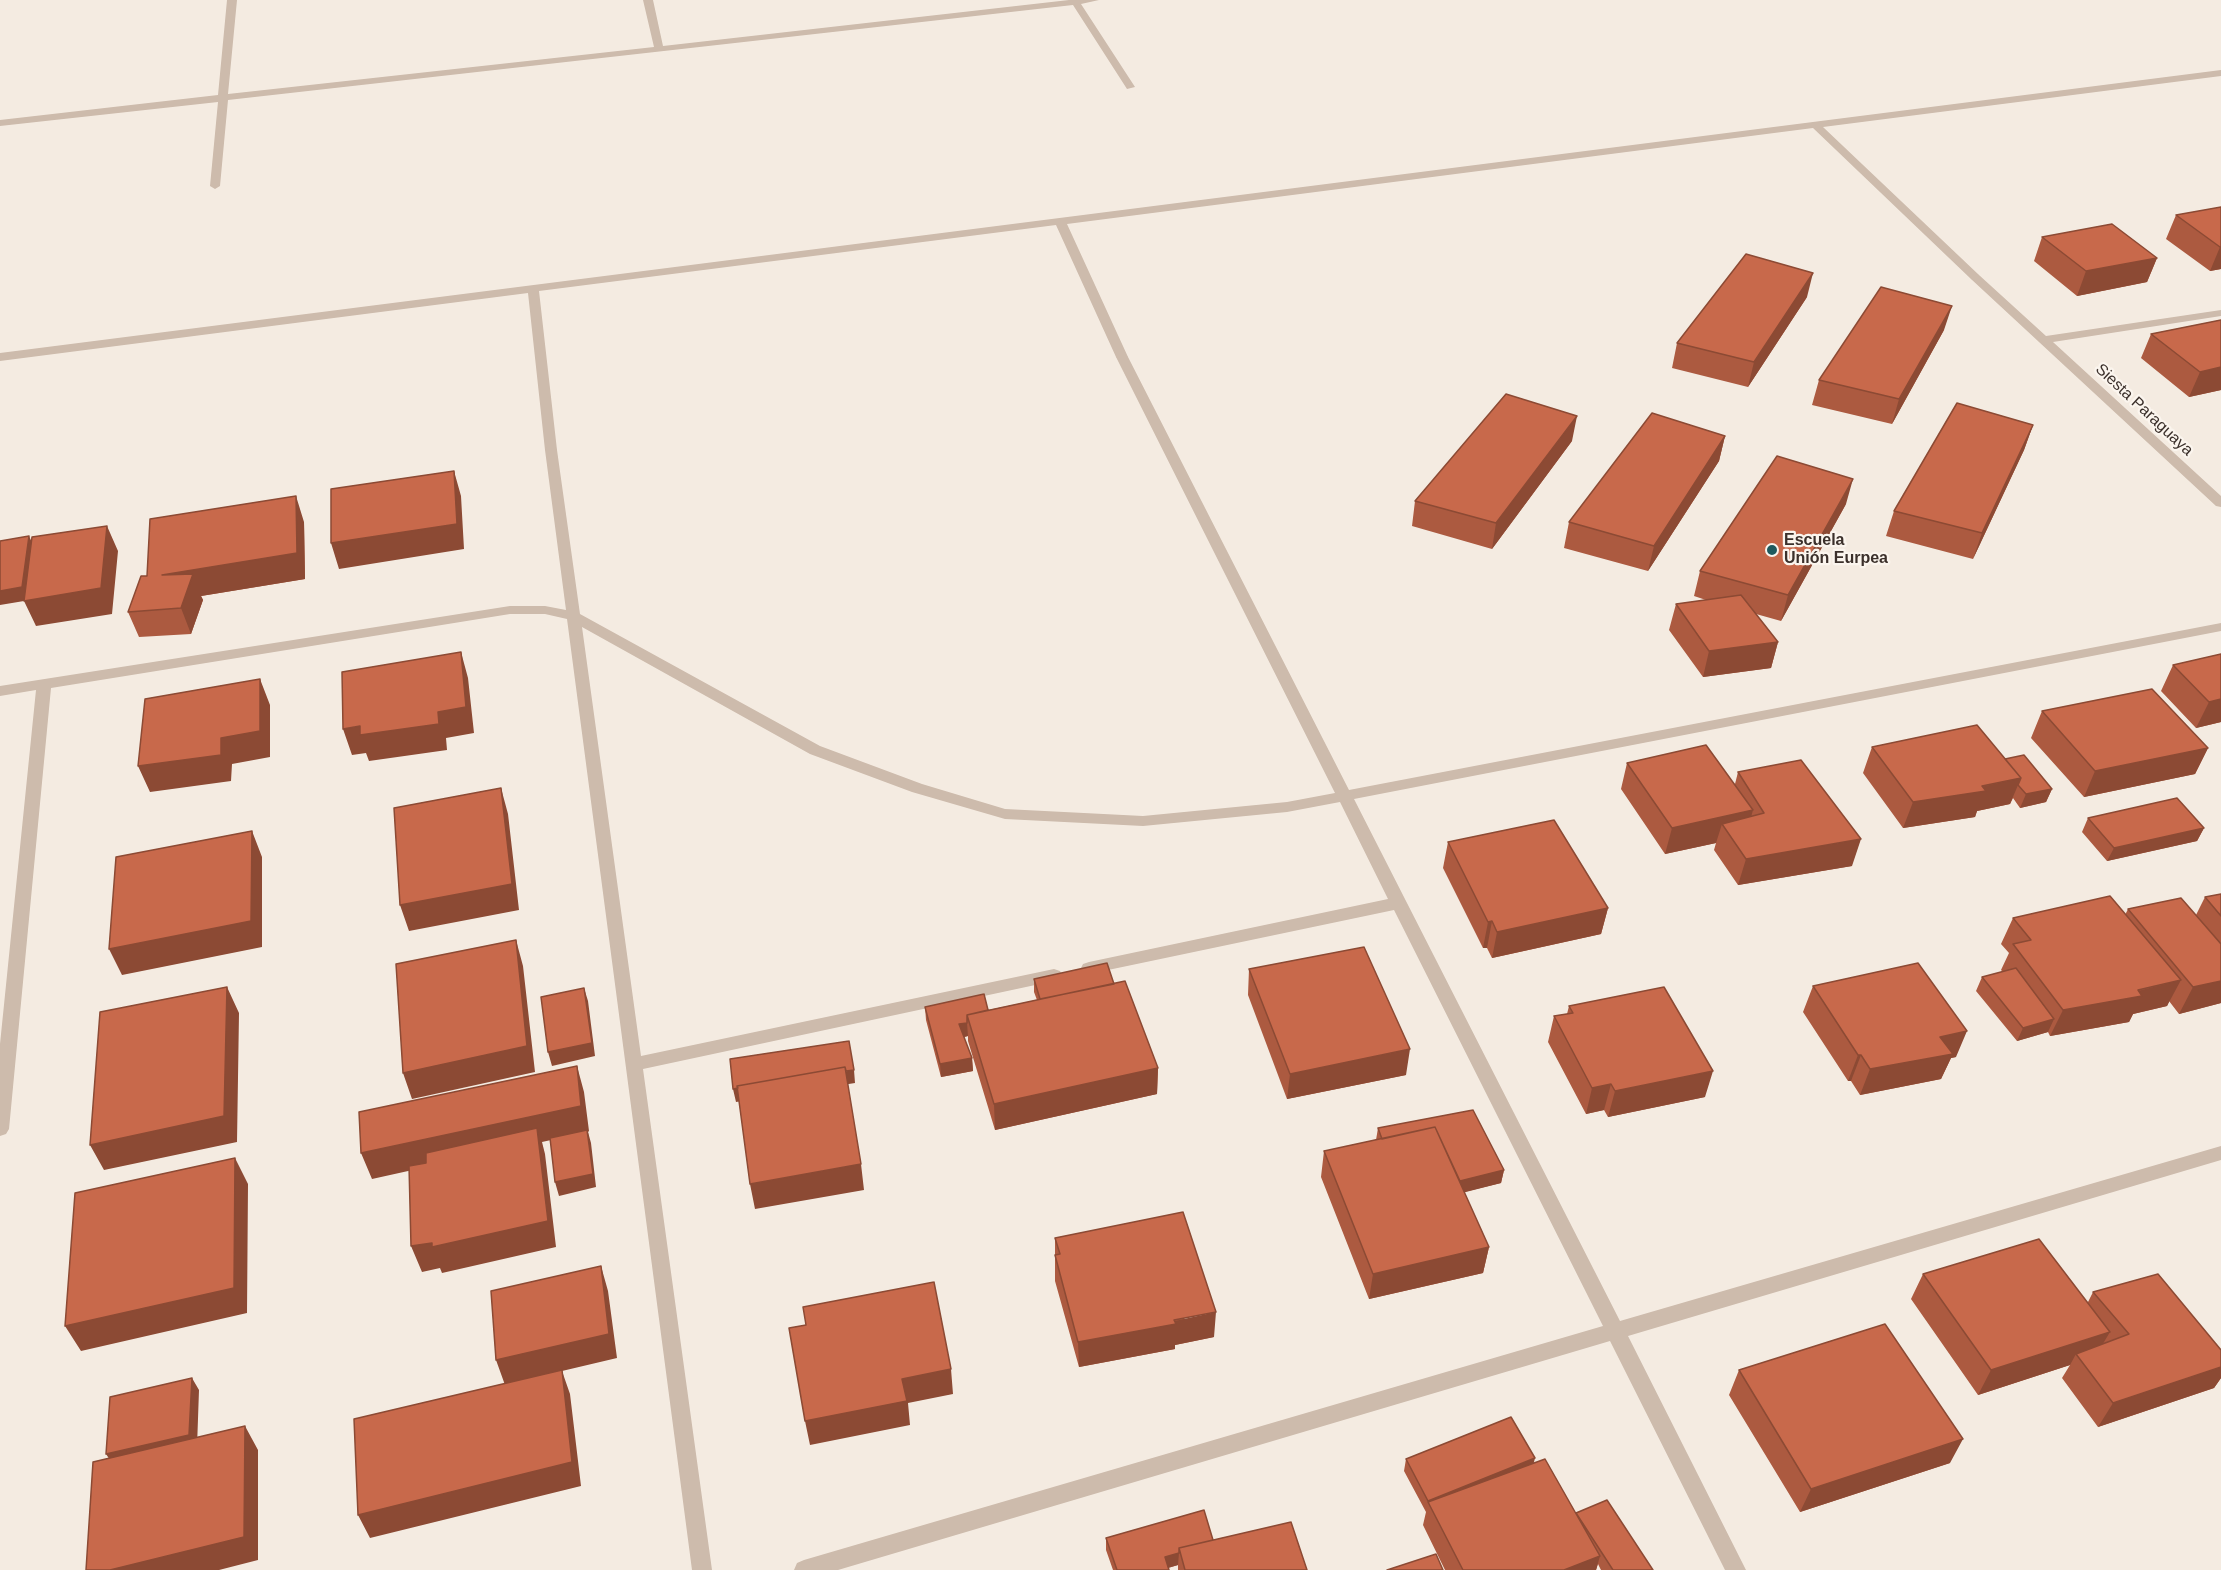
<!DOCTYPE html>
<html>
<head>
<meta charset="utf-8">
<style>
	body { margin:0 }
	canvas { display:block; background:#f4ebe1 }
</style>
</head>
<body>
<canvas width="2221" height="1570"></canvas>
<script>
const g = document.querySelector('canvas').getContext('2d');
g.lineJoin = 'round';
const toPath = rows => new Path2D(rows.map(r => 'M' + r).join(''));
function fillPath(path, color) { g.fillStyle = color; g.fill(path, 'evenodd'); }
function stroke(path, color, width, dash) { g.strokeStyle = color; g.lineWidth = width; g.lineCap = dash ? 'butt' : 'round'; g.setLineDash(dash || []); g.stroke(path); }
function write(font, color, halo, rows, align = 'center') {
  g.font = font + ' Arial,sans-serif'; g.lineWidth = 4.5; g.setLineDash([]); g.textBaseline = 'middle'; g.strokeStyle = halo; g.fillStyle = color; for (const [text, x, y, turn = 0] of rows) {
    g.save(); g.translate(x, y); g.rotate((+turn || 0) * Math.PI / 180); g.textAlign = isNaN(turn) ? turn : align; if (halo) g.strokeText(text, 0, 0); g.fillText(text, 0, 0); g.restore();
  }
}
fillPath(toPath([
	[227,0,237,0,228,94,654,47,643,0,653,0,663,46,1069,0,1099,0,1081,4,1135,87,1127,89,1073,5,228,100,220,186,215,189,210,186,218,102,0,126,0,120,218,95,227,0],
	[2221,70,2221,76,1823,127,1979,275,1979,279,1975,280,1971,279,1813,128,1067,224,1128,357,1122,361,1116,357,1056,225,539,291,557,450,551,454,545,450,528,293,0,361,0,353,2221,70]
]), '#cdbbac');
fillPath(toPath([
	[1975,274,1979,275,2046,336,2221,310,2221,316,2053,342,2221,496,2221,507,2216,506,1971,279,1971,275,1975,274],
	[1122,353,1128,357,1349,790,2221,623,2221,631,1354,799,1620,1321,2221,1146,2221,1160,1628,1336,1746,1570,1725,1570,1610,1341,838,1570,794,1570,797,1563,804,1560,1603,1326,1394,910,1089,974,1083,972,1081,968,1083,964,1089,962,1388,899,1340,802,1287,812,1143,826,1005,819,912,792,810,754,582,627,641,1056,1054,969,1060,971,1062,975,1060,979,1054,981,643,1069,712,1570,692,1570,567,619,545,614,510,614,51,688,9,1129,6,1134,0,1136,0,1044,36,690,0,696,0,686,510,606,545,606,566,610,545,450,547,447,555,447,557,450,580,614,820,746,922,784,1005,809,1143,816,1287,802,1335,793,1116,357,1122,353]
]), '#cdbbac');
fillPath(toPath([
	[2221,207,2221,269,2210,271,2166,239,2176,215],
	[2042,237,2157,258,2147,282,2077,296,2034,261],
	[1807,297,1748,387,1672,368,1677,343],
	[2221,320,2221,390,2189,397,2141,358,2151,334],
	[1944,330,1892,424,1812,405,1819,380],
	[2033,425,2024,450,1973,559,1886,536,1894,511],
	[1725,436,1719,461,1648,571,1564,548,1569,522],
	[1572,441,1492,549,1412,526,1415,501],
	[1846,504,1781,621,1756,614,1778,642,1771,668,1703,677,1669,630,1676,604,1706,600,1694,596,1700,571],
	[304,522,305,579,201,596,203,600,191,634,139,637,128,612,147,576],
	[2221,654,2221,722,2196,728,2161,691,2173,665],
	[2042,711,2208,748,2195,774,2084,797,2031,738],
	[1872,747,2005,759,2052,789,2046,802,2020,808,2013,798,2010,804,1977,811,1975,817,1903,828,1863,773],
	[1627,763,1735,784,1738,772,1852,866,1738,885,1714,850,1716,843,1665,854,1621,789],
	[2088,818,2204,828,2197,841,2107,861,2082,832],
	[1448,842,1608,908,1601,934,1492,958,1487,948,1483,948,1443,868],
	[2221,894,2221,1003,2179,1014,2169,1001,2167,1006,2133,1014,2129,1022,2050,1036,2048,1032,2017,1041,1976,991,1982,977,2003,972,2001,970,2009,953,2001,944,2013,918,2125,915,2128,909,2196,915,2205,897],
	[1249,969,1406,1075,1287,1099,1248,995],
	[1034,979,1114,984,1158,1068,1157,1094,995,1130,968,1041,968,1036,964,1037,972,1058,973,1071,941,1077,926,1020,925,1007,988,1010,1037,1000,1034,992],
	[1813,986,1956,1057,1951,1058,1941,1079,1860,1095,1851,1081,1848,1081,1803,1012],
	[1569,1006,1705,1097,1608,1117,1604,1110,1586,1114,1548,1042,1554,1016,1567,1014],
	[1378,1128,1504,1170,1501,1183,1464,1192,1489,1247,1483,1273,1369,1299,1321,1177,1324,1151,1376,1140],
	[1055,1238,1214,1337,1175,1345,1175,1349,1079,1367,1055,1281],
	[1923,1274,2088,1302,2093,1292,2221,1350,2221,1378,2214,1388,2098,1427,2062,1378,2070,1365,1978,1395,1911,1299],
	[1739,1370,1950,1463,1800,1512,1729,1395],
	[1406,1459,1534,1463,1576,1514,1653,1570,1601,1570,1598,1564,1596,1570,1445,1570,1423,1525,1426,1512,1404,1471],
	[1106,1538,1213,1540,1307,1570,1178,1570,1178,1565,1168,1568,1169,1570,1113,1570,1106,1550]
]), '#ac5a40');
fillPath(toPath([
	[2220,247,2221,247,2221,269,2210,271],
	[2157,258,2147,282,2077,296,2086,271],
	[1813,273,1807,297,1748,387,1754,362],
	[1952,306,1944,330,1892,424,1899,399],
	[2221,367,2221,390,2189,397,2200,372],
	[1577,416,1572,441,1492,549,1496,523],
	[2033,425,2024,450,1973,559,1982,533],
	[1725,436,1719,461,1648,571,1654,546],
	[454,471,461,496,464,549,339,569,331,543],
	[1853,479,1846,504,1781,621,1788,595],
	[296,496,304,522,305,579,201,596,203,600,191,634,181,608,162,575],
	[107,526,118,551,112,614,36,626,24,601,0,605,0,591,29,536,35,549],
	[1778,642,1771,668,1703,677,1709,651],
	[461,652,468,678,474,733,446,738,447,750,369,761,366,753,352,755,343,729,438,712],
	[260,679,270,705,270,757,232,764,231,781,150,792,138,766,221,738],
	[2221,699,2221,722,2196,728,2209,702],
	[2208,748,2195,774,2084,797,2095,771],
	[2021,778,2010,804,1977,811,1975,817,1903,828,1913,802],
	[501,788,508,814,519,910,409,931,400,905],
	[2052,789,2046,802,2020,808,2026,794],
	[1753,810,1746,836,1722,824,1716,843,1665,854,1672,828],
	[2204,828,2197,841,2107,861,2114,848],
	[252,831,262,857,262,947,122,975,109,949],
	[1861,839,1852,866,1738,885,1746,859],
	[1608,908,1601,934,1492,958,1497,932],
	[1492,921,1487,948,1483,948,1488,922],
	[516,940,523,966,535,1072,412,1099,403,1073],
	[2181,980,2167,1006,2133,1014,2129,1022,2050,1036,2063,1010],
	[2221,981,2221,1003,2179,1014,2193,987],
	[227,987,239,1013,237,1142,104,1170,90,1145],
	[584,988,588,1001,595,1056,552,1066,548,1052],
	[2054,1019,2048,1032,2017,1041,2023,1028],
	[967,1023,968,1036,960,1038,959,1024],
	[1967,1031,1956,1057,1951,1058,1941,1079,1860,1095,1870,1069,1940,1037],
	[1410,1049,1406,1075,1287,1099,1290,1074],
	[1858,1055,1861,1055,1851,1081,1848,1081],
	[972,1058,973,1071,941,1077,940,1064],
	[577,1066,584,1092,589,1131,588,1132,591,1143,596,1187,559,1196,555,1182,587,1132,542,1142,545,1154,556,1247,442,1273,440,1268,422,1272,411,1246,539,1142,372,1179,361,1153],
	[1158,1068,1157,1094,995,1130,994,1104],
	[854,1070,855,1083,736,1102,733,1089],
	[1713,1071,1705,1097,1608,1117,1615,1091],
	[1611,1084,1604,1110,1586,1114,1592,1088],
	[235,1158,248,1184,247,1313,81,1351,65,1326],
	[861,1164,864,1190,755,1209,750,1184],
	[1504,1170,1501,1183,1458,1194,1460,1181],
	[1489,1247,1483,1273,1369,1299,1373,1274],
	[601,1266,608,1291,617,1358,562,1371,570,1394,581,1486,370,1538,358,1515,505,1385,496,1360],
	[1216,1312,1214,1337,1175,1345,1175,1349,1079,1367,1078,1342],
	[2110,1332,2095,1357,2076,1354,2070,1365,1978,1395,1991,1370],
	[2221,1367,2221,1378,2214,1388,2098,1427,2113,1403],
	[951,1369,953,1394,908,1403,910,1425,810,1445,805,1421,902,1379],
	[192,1378,199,1390,197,1447,114,1466,106,1454],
	[245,1426,258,1450,258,1560,219,1570,110,1570],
	[1963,1439,1950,1463,1800,1512,1811,1489],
	[1535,1458,1532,1470,1428,1502,1428,1501],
	[1179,1553,1178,1565,1164,1569,1165,1557],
	[1600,1556,1596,1570,1564,1570]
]), '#8c4a34');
const building = toPath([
	[2221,207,2221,247,2220,247,2176,215,2221,207],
	[2112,224,2157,258,2086,271,2042,237,2112,224],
	[1746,254,1813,273,1754,362,1677,343,1746,254],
	[1881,287,1952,306,1899,399,1819,380,1881,287],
	[2221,320,2221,367,2200,372,2151,334,2221,320],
	[1506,394,1577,416,1496,523,1415,501,1506,394],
	[1957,403,2033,425,1982,533,1894,511,1957,403],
	[1652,413,1725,436,1654,546,1569,522,1652,413],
	[1777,456,1853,479,1788,595,1700,571,1777,456],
	[454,471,457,524,331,543,331,489,454,471],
	[296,496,297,553,162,575,193,574,181,608,128,612,141,576,147,576,150,519,296,496],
	[107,526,101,588,24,601,32,537,107,526],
	[29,536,22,587,0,591,0,541,29,536],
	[1741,595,1778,642,1709,651,1676,604,1741,595],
	[461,652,466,707,438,712,439,724,360,735,360,726,343,729,342,672,461,652],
	[2221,654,2221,699,2209,702,2173,665,2221,654],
	[260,679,260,731,221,738,221,755,138,766,145,699,260,679],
	[2152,689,2208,748,2095,771,2042,711,2152,689],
	[1977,725,2021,778,1982,786,1986,791,1913,802,1872,747,1977,725],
	[1706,745,1753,810,1672,828,1627,763,1706,745],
	[2024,755,2052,789,2026,794,2018,785,2021,778,2005,759,2024,755],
	[1801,760,1861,839,1746,859,1722,824,1764,813,1738,772,1801,760],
	[501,788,512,884,400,905,394,808,501,788],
	[2177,798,2204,828,2114,848,2088,818,2177,798],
	[1554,820,1608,908,1497,932,1492,921,1488,922,1448,842,1554,820],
	[252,831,251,921,109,949,116,857,252,831],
	[2221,894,2221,916,2205,897,2221,894],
	[2110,896,2181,980,2138,990,2142,996,2063,1010,2013,944,2031,940,2013,918,2110,896],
	[2181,898,2221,944,2221,981,2193,987,2128,909,2181,898],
	[516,940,527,1046,403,1073,396,964,516,940],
	[1364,947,1410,1049,1290,1074,1249,969,1364,947],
	[1107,963,1114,984,1040,999,1034,979,1107,963],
	[1918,963,1967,1031,1940,1037,1953,1054,1870,1069,1861,1055,1858,1055,1813,986,1918,963],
	[2016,968,2054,1019,2023,1028,1982,977,2016,968],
	[1125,981,1158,1068,994,1104,967,1015,1125,981],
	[227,987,224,1116,90,1145,100,1012,227,987],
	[1664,987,1713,1071,1615,1091,1611,1084,1592,1088,1554,1016,1573,1013,1569,1006,1664,987],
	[584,988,592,1043,548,1052,541,997,584,988],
	[984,994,988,1010,967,1015,967,1023,959,1024,972,1058,940,1064,925,1007,984,994],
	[849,1041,854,1070,846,1071,845,1067,737,1086,738,1088,733,1089,730,1059,849,1041],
	[577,1066,581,1106,361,1153,359,1112,577,1066],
	[845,1067,861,1164,750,1184,737,1086,845,1067],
	[1473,1110,1504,1170,1460,1181,1435,1127,1382,1139,1378,1128,1473,1110],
	[1435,1127,1489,1247,1373,1274,1324,1151,1435,1127],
	[537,1128,548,1221,432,1247,432,1243,411,1246,409,1166,426,1163,426,1153,537,1128],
	[587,1130,593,1174,555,1182,550,1138,587,1130],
	[235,1158,234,1288,65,1326,75,1193,235,1158],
	[1183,1212,1216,1312,1174,1320,1176,1324,1078,1342,1055,1255,1060,1254,1055,1238,1183,1212],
	[2039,1239,2110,1332,1991,1370,1923,1274,2039,1239],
	[601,1266,609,1334,496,1360,491,1291,601,1266],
	[2158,1274,2221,1350,2221,1367,2113,1403,2076,1354,2129,1334,2093,1292,2158,1274],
	[934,1282,951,1369,902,1379,907,1401,805,1421,789,1328,806,1325,803,1307,934,1282],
	[1885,1324,1963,1439,1811,1489,1739,1370,1885,1324],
	[562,1370,572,1462,358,1515,354,1419,562,1370],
	[192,1378,189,1435,106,1454,110,1397,192,1378],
	[1511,1417,1535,1458,1428,1501,1406,1459,1511,1417],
	[245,1426,244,1537,110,1570,86,1570,93,1462,245,1426],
	[1545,1459,1600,1556,1564,1570,1463,1570,1428,1502,1545,1459],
	[1607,1500,1653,1570,1613,1570,1576,1513,1607,1500],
	[1204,1510,1213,1540,1179,1548,1179,1553,1165,1557,1169,1570,1117,1570,1106,1538,1204,1510],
	[1291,1522,1307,1570,1185,1570,1179,1548,1291,1522],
	[1436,1554,1443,1570,1387,1570,1436,1554]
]);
fillPath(building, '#c8694b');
stroke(building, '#8c4a34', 1.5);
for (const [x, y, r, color] of [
	[1772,550,6,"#1f5a5e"]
]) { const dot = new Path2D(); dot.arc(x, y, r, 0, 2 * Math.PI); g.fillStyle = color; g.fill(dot); stroke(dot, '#fbf5ee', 2); }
write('16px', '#3b302b', '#fbf5ee', [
	["Siesta Paraguaya",2144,410,43]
]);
write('bold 16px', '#3b302b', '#fbf5ee', [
	["Escuela",1784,541],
	["Unión Eurpea",1784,559]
], 'left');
</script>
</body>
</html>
